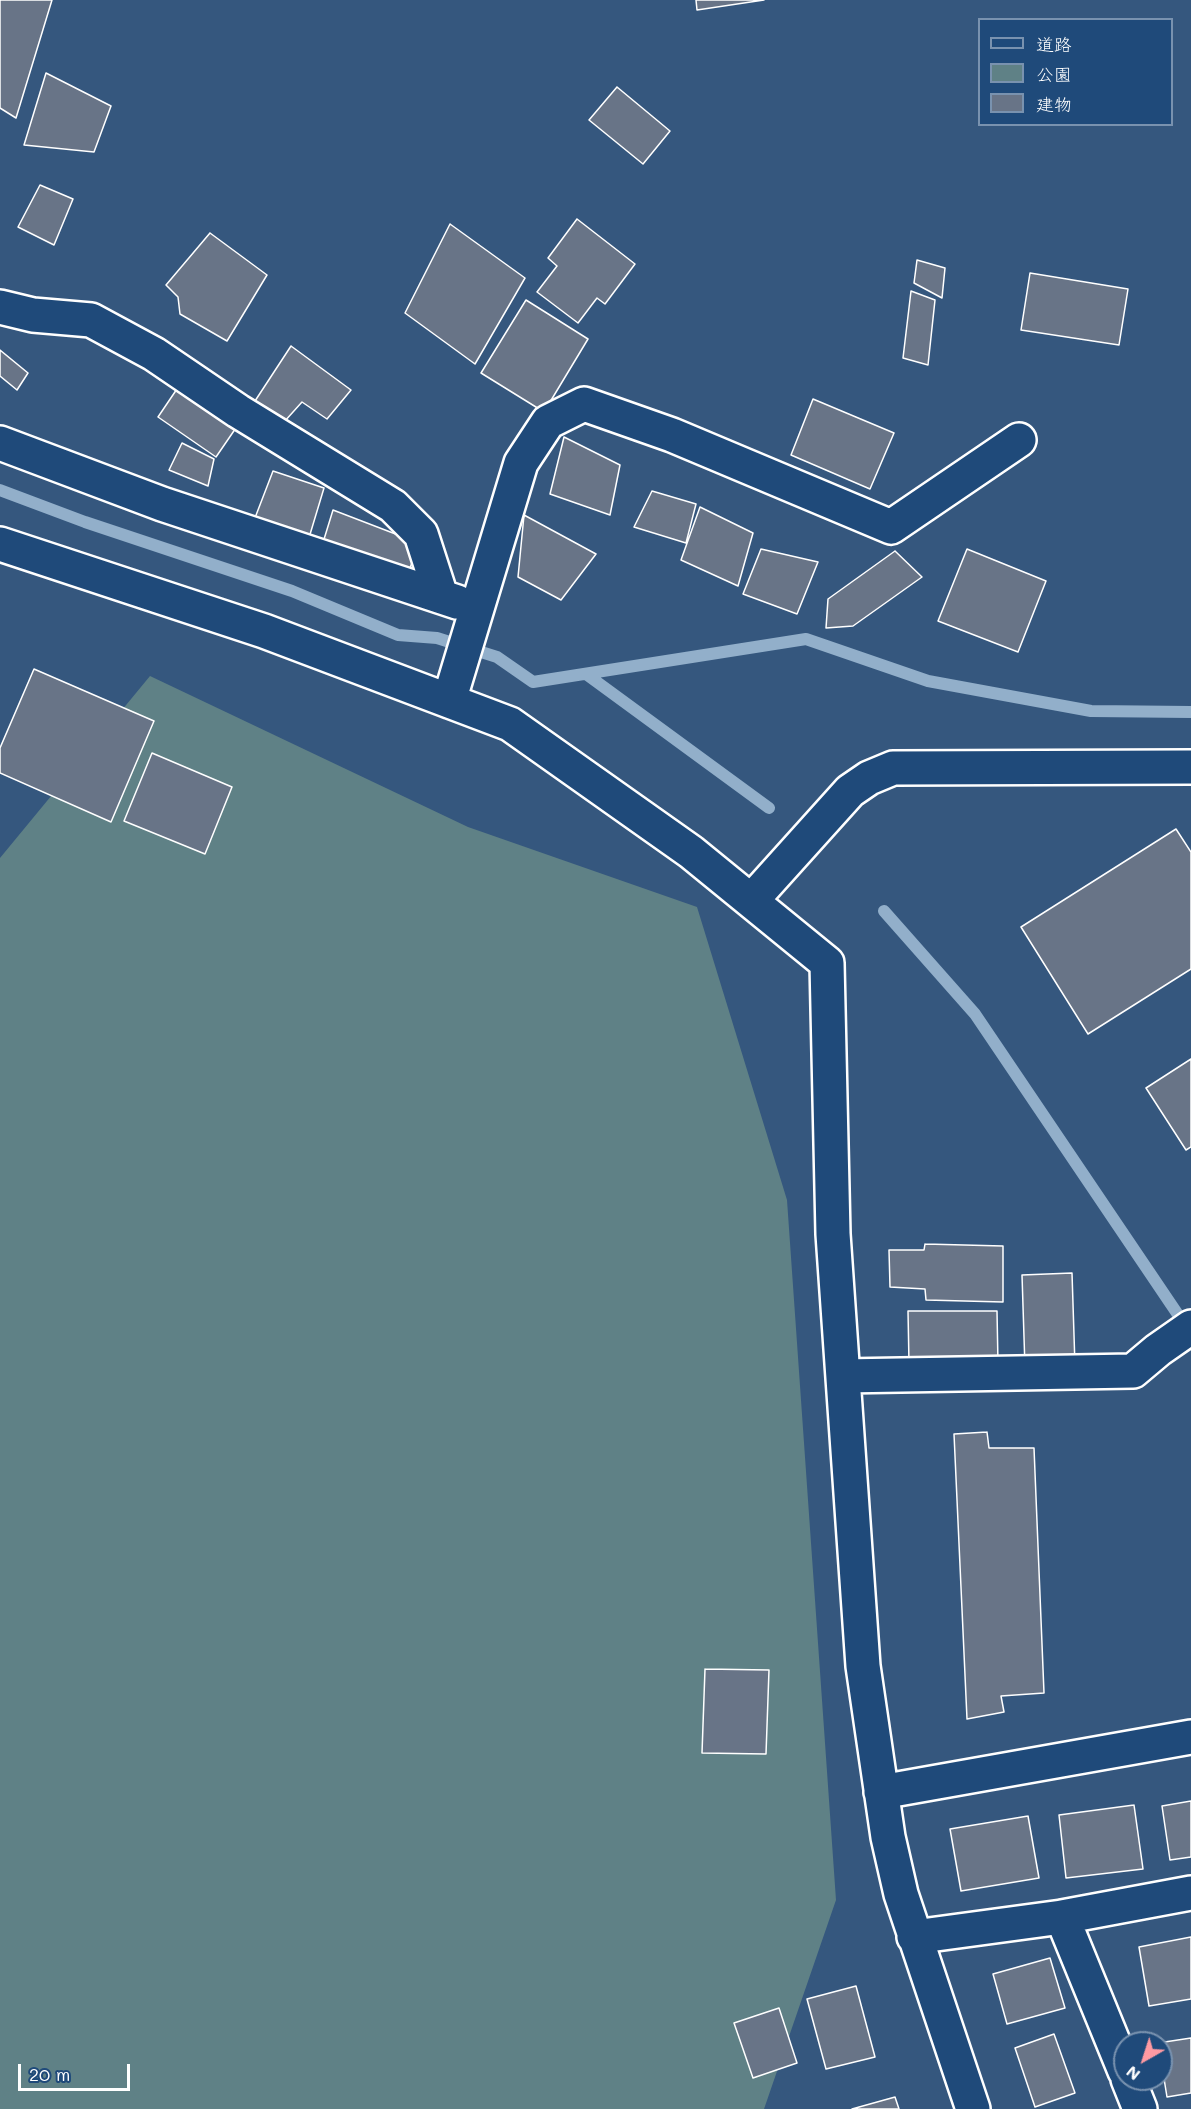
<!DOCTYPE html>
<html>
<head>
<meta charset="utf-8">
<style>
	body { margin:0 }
	#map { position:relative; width:1191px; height:2109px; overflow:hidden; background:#35577e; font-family:Mali,"Klee One",sans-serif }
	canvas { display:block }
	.legend { position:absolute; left:978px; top:18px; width:195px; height:108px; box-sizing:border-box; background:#1f4a7a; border:2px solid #7992af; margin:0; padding:8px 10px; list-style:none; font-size:18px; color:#fff }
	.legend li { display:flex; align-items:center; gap:12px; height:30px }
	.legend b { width:30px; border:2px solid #7992af }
	.north { position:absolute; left:1113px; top:2031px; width:60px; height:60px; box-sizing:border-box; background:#1f4a7a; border:2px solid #7992af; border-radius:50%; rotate:219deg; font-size:16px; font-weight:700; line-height:24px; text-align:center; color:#fff }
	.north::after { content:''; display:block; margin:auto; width:21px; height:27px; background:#ff9aa2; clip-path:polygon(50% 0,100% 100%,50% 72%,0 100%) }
	.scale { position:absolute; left:18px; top:2064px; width:112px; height:27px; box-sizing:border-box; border:3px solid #fff; border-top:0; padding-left:8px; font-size:18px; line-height:21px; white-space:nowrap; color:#fff; -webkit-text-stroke:4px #1f4a7a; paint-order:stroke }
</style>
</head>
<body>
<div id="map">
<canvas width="1191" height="2109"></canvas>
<ul class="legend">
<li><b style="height:8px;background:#1f4a7a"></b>道路</li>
<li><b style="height:16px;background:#5f8186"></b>公園</li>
<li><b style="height:16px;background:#687487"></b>建物</li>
</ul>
<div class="north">N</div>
<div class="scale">20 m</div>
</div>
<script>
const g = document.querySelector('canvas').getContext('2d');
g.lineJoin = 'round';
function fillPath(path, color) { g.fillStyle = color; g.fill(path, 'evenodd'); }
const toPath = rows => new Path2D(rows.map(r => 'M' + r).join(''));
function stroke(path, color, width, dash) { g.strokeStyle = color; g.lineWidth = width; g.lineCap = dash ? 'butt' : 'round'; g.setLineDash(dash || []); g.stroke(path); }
fillPath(toPath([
	[150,676,468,827,697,907,787,1200,836,1900,764,2109,0,2109,0,858]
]), '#5f8186');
stroke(toPath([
	[0,490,85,522,292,591,398,635,437,638,497,657,533,682,806,639,928,681,1091,711,1191,712],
	[586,674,769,808],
	[884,911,975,1014,1187,1328]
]), '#92afca', 12);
const building = toPath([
	[0,0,52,0,16,118,0,108,0,0],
	[696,0,764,0,697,10,696,0],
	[46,73,111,106,94,152,24,145,46,73],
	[617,87,670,131,643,164,589,120,617,87],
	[40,185,73,199,54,245,18,227,40,185],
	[577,219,635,264,605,304,597,298,578,323,537,292,557,266,548,258,577,219],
	[450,224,525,278,475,364,405,313,450,224],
	[210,233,267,275,227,341,180,314,178,297,166,285,210,233],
	[917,260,945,268,942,298,914,283,917,260],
	[1030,273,1128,289,1119,345,1021,330,1030,273],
	[911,291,935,300,928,365,903,358,911,291],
	[526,300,588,339,544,412,481,373,526,300],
	[291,346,351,390,327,419,302,402,284,422,255,401,291,346],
	[0,350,28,373,17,390,0,376,0,350],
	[181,383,240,422,216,457,158,417,181,383],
	[813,399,894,433,870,489,791,455,813,399],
	[564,437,620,465,610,515,550,494,564,437],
	[182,443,214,459,208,486,169,470,182,443],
	[273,471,324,488,308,541,253,523,273,471],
	[652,491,696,504,686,543,634,527,652,491],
	[700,507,753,533,738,586,681,560,700,507],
	[333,510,419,543,405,582,321,549,333,510],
	[524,515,596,554,561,600,518,577,524,515],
	[761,549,818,562,797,614,743,594,761,549],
	[967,549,1046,581,1018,652,938,621,967,549],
	[895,551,922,577,853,626,826,628,828,599,895,551],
	[34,669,154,721,111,822,0,773,0,748,34,669],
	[152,753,232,787,205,854,124,821,152,753],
	[1176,829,1191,852,1191,969,1088,1034,1021,927,1176,829],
	[1191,1059,1191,1147,1186,1150,1146,1088,1191,1059],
	[925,1244,1003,1246,1003,1302,926,1300,925,1289,890,1287,889,1250,924,1250,925,1244],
	[1072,1273,1075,1366,1025,1368,1022,1275,1072,1273],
	[908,1311,997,1311,998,1364,909,1364,908,1311],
	[987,1432,989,1448,1034,1448,1044,1693,1001,1696,1004,1712,967,1719,954,1434,987,1432],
	[705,1669,769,1670,766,1754,702,1753,705,1669],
	[1191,1801,1191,1857,1170,1860,1162,1806,1191,1801],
	[1134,1805,1143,1869,1066,1878,1059,1815,1134,1805],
	[1028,1816,1039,1878,961,1891,950,1829,1028,1816],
	[1191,1937,1191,1999,1149,2006,1139,1947,1191,1937],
	[1050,1958,1065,2008,1007,2024,993,1974,1050,1958],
	[856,1986,875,2057,826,2069,807,1999,856,1986],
	[779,2008,797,2063,753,2078,734,2023,779,2008],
	[1054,2034,1075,2093,1035,2107,1015,2048,1054,2034],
	[1191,2038,1191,2093,1167,2097,1161,2060,1161,2043,1158,2043,1191,2038],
	[895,2097,899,2109,852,2109,895,2097]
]);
fillPath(building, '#687487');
stroke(building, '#fff', 1.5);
const minor = toPath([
	[0,307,33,315,91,320,154,354,238,411,393,506,421,534,441,596],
	[0,443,162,504,457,602],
	[0,544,264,631,510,724,691,852,827,963,833,1234,863,1666,888,1837,901,1894,973,2109],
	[449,701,521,463,548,422,584,404,672,435,891,527,1019,440],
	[751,901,850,791,869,778,893,768,1191,767],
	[843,1376,1133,1371,1158,1350,1191,1327],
	[881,1792,1191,1737],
	[1062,1917,1125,2071],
	[914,1937,1062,1917,1191,1893],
	[1128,2079,1140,2109]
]);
stroke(minor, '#fff', 38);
stroke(minor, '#1f4a7a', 33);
</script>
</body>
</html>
